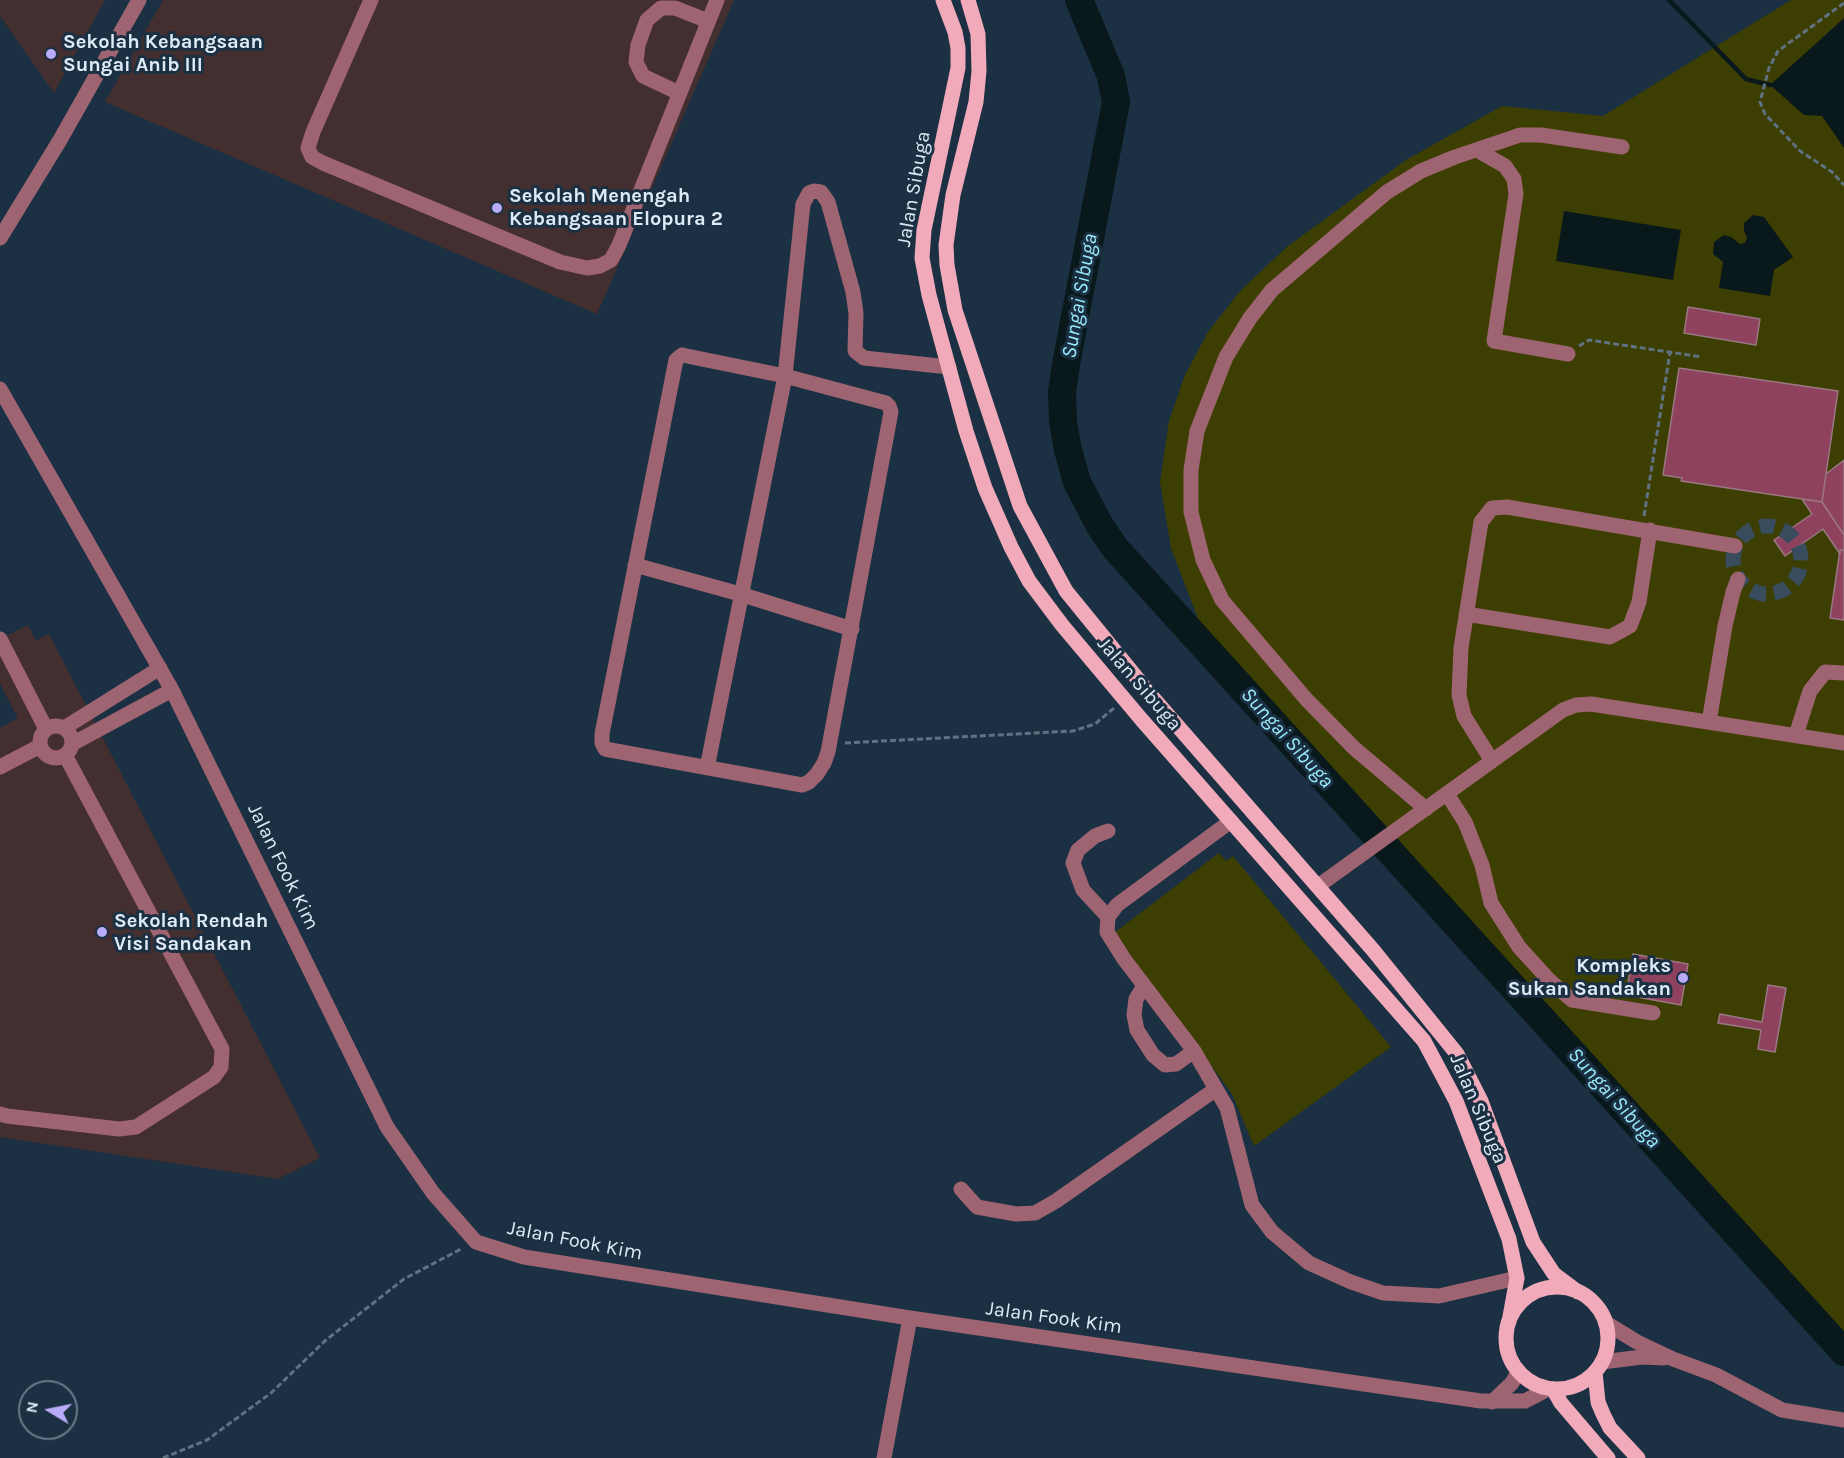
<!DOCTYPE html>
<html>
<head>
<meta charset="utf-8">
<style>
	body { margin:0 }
	#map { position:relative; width:1844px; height:1458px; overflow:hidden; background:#1b3042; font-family:Karla,sans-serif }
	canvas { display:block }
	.north { position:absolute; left:18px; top:1380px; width:60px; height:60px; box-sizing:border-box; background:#1b3042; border:2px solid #697b8a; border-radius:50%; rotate:280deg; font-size:16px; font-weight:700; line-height:24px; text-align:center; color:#deebf7 }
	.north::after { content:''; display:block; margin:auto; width:21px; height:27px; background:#b9abf7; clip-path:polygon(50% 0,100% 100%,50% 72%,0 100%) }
</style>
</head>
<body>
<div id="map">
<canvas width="1844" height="1458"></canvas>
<div class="north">N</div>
</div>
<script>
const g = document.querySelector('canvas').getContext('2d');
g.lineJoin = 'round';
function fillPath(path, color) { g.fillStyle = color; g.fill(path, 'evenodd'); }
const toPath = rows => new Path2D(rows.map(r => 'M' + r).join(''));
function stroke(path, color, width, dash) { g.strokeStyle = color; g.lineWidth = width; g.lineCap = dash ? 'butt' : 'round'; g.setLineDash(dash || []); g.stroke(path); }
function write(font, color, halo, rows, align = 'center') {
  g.font = font + ' Karla,sans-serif'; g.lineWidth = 6; g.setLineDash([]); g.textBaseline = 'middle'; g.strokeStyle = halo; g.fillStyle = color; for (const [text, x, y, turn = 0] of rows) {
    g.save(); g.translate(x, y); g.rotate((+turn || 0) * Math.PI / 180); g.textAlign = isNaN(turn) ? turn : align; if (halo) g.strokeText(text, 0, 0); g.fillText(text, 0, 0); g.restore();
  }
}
fillPath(toPath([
	[0,0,105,0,54,93,0,16],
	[163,0,734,0,597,314,105,102],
	[28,625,36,641,49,634,320,1158,278,1179,0,1137,0,728,18,718,0,684,0,639]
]), '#432f2f');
fillPath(toPath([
	[1791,0,1844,0,1844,1335,1199,621,1171,548,1160,482,1169,421,1185,375,1208,332,1241,290,1288,246,1406,160,1502,106,1603,116],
	[1219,853,1226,861,1233,856,1391,1047,1254,1146,1232,1094,1114,933]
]), '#3d3e02');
fillPath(toPath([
	[1844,18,1844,148,1822,116,1804,115,1770,85],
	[1564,211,1681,230,1673,280,1556,261],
	[1753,215,1764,217,1793,257,1774,270,1770,296,1719,288,1723,262,1713,254,1714,242,1724,235,1731,237,1740,244,1745,243,1747,238,1744,230,1744,223]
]), '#09181b');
stroke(toPath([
	[1669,0,1746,79,1770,85]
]), '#09181b', 4.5);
stroke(toPath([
	[1079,0,1111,76,1116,102,1066,364,1062,393,1063,422,1068,450,1077,482,1100,526,1115,548,1844,1352]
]), '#09181b', 28);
const building = toPath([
	[1688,307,1760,319,1756,345,1684,333,1688,307],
	[1679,368,1838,391,1822,502,1681,481,1682,478,1663,475,1679,368],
	[1844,460,1844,535,1822,502,1826,474,1844,460],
	[1802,499,1822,502,1844,535,1844,550,1840,550,1840,554,1823,529,1785,556,1774,540,1812,514,1802,499],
	[1840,550,1844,550,1844,620,1830,618,1840,550],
	[1633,954,1688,964,1681,1005,1626,995,1633,954],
	[1768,985,1786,988,1775,1052,1758,1049,1761,1030,1718,1023,1720,1014,1762,1022,1768,985]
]);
fillPath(building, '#8f425e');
stroke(building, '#997882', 1.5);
stroke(toPath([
	'1733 560a34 34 0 1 1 68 0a34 34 0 1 1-68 0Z'
]), '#384c5d', 15, [15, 8]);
stroke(toPath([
	[1844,3,1778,51,1769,68,1760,102,1765,114,1800,151,1832,172,1844,185],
	[1579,346,1589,340,1702,357],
	[1644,516,1670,352],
	[845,743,1073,731,1095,724,1114,708],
	[163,1458,207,1440,271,1393,326,1340,404,1279,461,1249]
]), '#607282', 3, [6, 3]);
stroke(toPath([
	[371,0,313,132,308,148,312,157,323,163,560,262,587,268,600,266,611,260,619,245,717,0],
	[679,93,643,76,636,62,638,45,647,20,661,8,675,8,708,21],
	[1477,150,1505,166,1514,179,1516,194,1494,341,1568,354],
	[0,238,60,140,139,0],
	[682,355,785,376,886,403,889,406,891,412,828,752,824,763,817,774,809,782,802,785,605,749,602,743,602,734,676,360,682,355],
	[0,389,172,690,387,1127,433,1193,476,1242,524,1257,910,1318,1481,1401,1525,1401,1548,1389],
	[635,565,740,594,852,629],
	[1466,614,1610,637,1630,626,1639,602,1650,530],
	[0,639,46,729],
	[1709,722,1725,626,1733,592,1738,579],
	'40 742a16 16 0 1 1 32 0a16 16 0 1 1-32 0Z',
	[64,728,160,668],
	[1796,735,1810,691,1825,672,1844,673],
	[72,744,172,690],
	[1492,761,1464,716,1459,695,1461,648,1481,522,1492,508,1507,507,1735,546],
	[0,767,40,746],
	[707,768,785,376,803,204,809,193,814,191,821,192,828,202,853,292,856,313,855,351,864,358,949,367],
	[1447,794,1465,822,1482,865,1491,903,1519,947,1550,981,1572,1000,1653,1013],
	[1426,809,1354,748,1306,699,1222,600,1203,560,1191,512,1191,470,1197,431,1226,357,1250,318,1272,290,1387,192,1421,171,1455,157,1520,135,1541,135,1622,147],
	[1231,821,1117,905,1108,917,1107,932,1124,959,1194,1051,1227,1108,1252,1205,1272,1232,1309,1263,1351,1282,1383,1293,1439,1296,1517,1278],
	[1318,886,1563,710,1576,705,1591,704,1844,743],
	[1108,917,1083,890,1073,863,1078,850,1095,836,1108,831],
	[1144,986,1136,999,1134,1015,1137,1030,1153,1055,1165,1065,1176,1064,1194,1051],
	[0,1114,7,1116,119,1129,136,1127,214,1077,221,1067,222,1049,65,755],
	[961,1189,977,1207,1016,1214,1035,1213,1056,1201,1216,1089],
	[1606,1323,1637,1342,1673,1359,1716,1375,1782,1410,1844,1420],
	[1602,1362,1642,1357,1664,1358],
	[1492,1402,1512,1383,1518,1372],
	[884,1458,910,1318]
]), '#9e6471', 15);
stroke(toPath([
	[943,0,955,32,958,48,958,68,924,230,922,258,929,295,966,431,985,488,1011,547,1029,581,1062,625,1141,719,1424,1041,1456,1101,1509,1239,1517,1278,1509,1322],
	[968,0,978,34,979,71,976,102,953,195,946,245,947,265,955,310,1020,506,1066,591,1154,699,1373,950,1457,1054,1481,1101,1533,1242,1554,1274,1578,1292],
	'1506 1338a51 51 0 1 1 102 0a51 51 0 1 1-102 0Z',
	[1595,1372,1598,1402,1603,1414,1610,1428,1638,1458],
	[1553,1389,1561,1403,1608,1458]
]), '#f1aab9', 15);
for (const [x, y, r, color] of [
	[51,54,6,"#b9abf7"],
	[497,208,6,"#b9abf7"],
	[102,932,6,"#b9abf7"],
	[1683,978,6,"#b9abf7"]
]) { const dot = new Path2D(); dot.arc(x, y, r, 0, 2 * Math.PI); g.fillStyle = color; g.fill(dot); stroke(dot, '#1b3042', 2); }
write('bold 20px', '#deebf7', '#1b3042', [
	["Sekolah Kebangsaan",63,42],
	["Sungai Anib III",63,65],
	["Sekolah Menengah",509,196],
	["Kebangsaan Elopura 2",509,219],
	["Sekolah Rendah",114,921],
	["Visi Sandakan",114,944],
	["Kompleks",1671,966,"right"],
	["Sukan Sandakan",1671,989,"right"]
], 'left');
write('20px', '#deebf7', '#1b3042', [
	["Jalan Sibuga",914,189,-80],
	["Jalan Sibuga",1139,684,49],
	["Jalan Fook Kim",283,867,64],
	["Jalan Sibuga",1478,1109,67],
	["Jalan Fook Kim",575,1241,11],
	["Jalan Fook Kim",1054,1318,8]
]);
write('italic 21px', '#99ebfc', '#1b3042', [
	["Sungai Sibuga",1080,296,-80],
	["Sungai Sibuga",1287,738,48],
	["Sungai Sibuga",1614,1098,48]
]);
</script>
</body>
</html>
